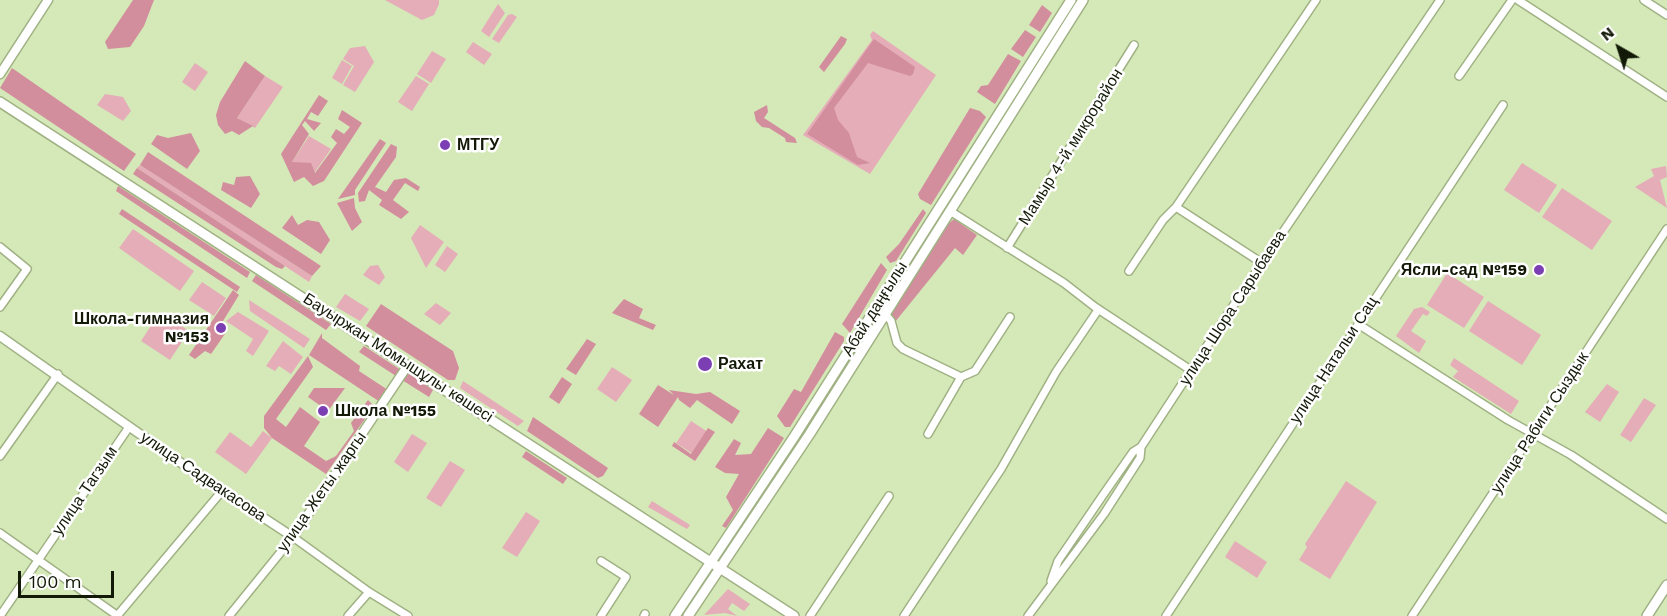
<!DOCTYPE html>
<html>
<head>
<meta charset="utf-8">
<style>
	body { margin:0 }
	#map { position:relative; width:1667px; height:616px; overflow:hidden; background:#d5e8b8; font-family:"Work Sans",sans-serif }
	canvas { display:block }
	.north { position:absolute; left:1589px; top:18px; width:60px; height:60px; -webkit-text-stroke:4px #fff; paint-order:stroke; rotate:321deg; font-size:16px; font-weight:700; line-height:24px; text-align:center; color:#121907 }
	.north::after { content:''; display:block; margin:auto; width:21px; height:27px; background:#121907; clip-path:polygon(50% 0,100% 100%,50% 72%,0 100%) }
	.scale { position:absolute; left:18px; top:571px; width:96px; height:27px; box-sizing:border-box; border:3px solid #121907; border-top:0; padding-left:8px; font-size:18px; line-height:21px; white-space:nowrap; color:#121907; -webkit-text-stroke:4px #fff; paint-order:stroke }
</style>
</head>
<body>
<div id="map">
<canvas width="1667" height="616"></canvas>
<div class="north">N</div>
<div class="scale">100 m</div>
</div>
<script>
const g = document.querySelector('canvas').getContext('2d');
g.lineJoin = 'round';
function fillPath(path, color) { g.fillStyle = color; g.fill(path, 'evenodd'); }
const toPath = rows => new Path2D(rows.map(r => 'M' + r).join(''));
function stroke(path, color, width, dash) { g.strokeStyle = color; g.lineWidth = width; g.lineCap = dash ? 'butt' : 'round'; g.setLineDash(dash || []); g.stroke(path); }
function write(font, color, halo, rows, align = 'center') {
  g.font = font + ' "Work Sans",sans-serif'; g.lineWidth = 5; g.setLineDash([]); g.textBaseline = 'middle'; g.strokeStyle = halo; g.fillStyle = color; for (const [text, x, y, turn = 0] of rows) {
    g.save(); g.translate(x, y); g.rotate((+turn || 0) * Math.PI / 180); g.textAlign = isNaN(turn) ? turn : align; if (halo) g.strokeText(text, 0, 0); g.fillText(text, 0, 0); g.restore();
  }
}
fillPath(toPath([
	[385,0,439,0,439,4,434,15,422,20],
	[498,4,505,13,489,37,481,31],
	[512,14,517,17,499,43,492,39,508,15],
	[873,31,936,75,870,174,803,135,872,40,870,35],
	[473,42,492,54,484,65,466,52],
	[365,46,374,62,355,92,343,85,354,66,343,59,350,48],
	[432,51,446,59,431,83,417,74],
	[342,60,352,66,342,84,332,78],
	[195,63,208,72,195,91,182,82],
	[265,76,283,87,255,128,237,118],
	[416,76,429,84,412,111,398,102],
	[105,94,123,97,131,111,123,121,97,105],
	[309,136,331,149,312,176,292,162],
	[1522,163,1557,185,1539,213,1504,190],
	[140,165,312,276,309,282,137,168],
	[1666,166,1667,177,1660,180,1667,208,1635,187,1654,176,1651,169],
	[1562,188,1612,221,1592,250,1542,217],
	[420,225,444,242,426,268,411,238],
	[133,229,194,271,180,291,119,248],
	[447,246,458,254,445,272,435,265],
	[378,265,385,277,379,285,363,275,370,266],
	[1447,273,1484,297,1464,328,1427,305],
	[202,282,226,298,214,316,189,300],
	[345,294,369,309,360,321,336,307],
	[249,300,310,339,304,348,250,311],
	[1488,301,1541,335,1522,365,1469,331],
	[436,303,451,313,440,325,424,314],
	[1422,307,1430,312,1427,316,1423,314,1411,331,1426,341,1419,353,1396,336,1414,309],
	[160,312,189,331,170,360,141,341],
	[238,312,269,331,253,356,246,351,253,339,226,321],
	[283,341,303,357,291,374,279,366,275,371,266,366],
	[1454,358,1519,401,1511,414,1453,377,1458,371,1450,365],
	[612,367,632,380,616,402,597,389],
	[463,381,524,421,518,426,460,388],
	[1607,384,1619,392,1600,422,1585,412],
	[1644,398,1656,405,1631,442,1620,435],
	[691,421,711,434,696,456,676,443],
	[263,431,272,438,246,474,215,452,230,432,251,447],
	[412,434,427,443,408,472,394,462],
	[450,461,465,470,441,507,426,498],
	[1346,481,1377,502,1330,579,1299,560,1307,547,1305,544],
	[652,501,690,525,687,529,648,507],
	[526,512,540,521,517,557,502,548],
	[1235,541,1267,562,1257,578,1225,557],
	[728,589,750,604,744,611,732,603,728,609,737,616,725,613,704,615]
]), '#e4adb8');
fillPath(toPath([
	[133,0,154,0,144,26,130,47,108,49,105,42],
	[1042,5,1052,13,1040,32,1029,25],
	[1025,30,1036,37,1023,57,1011,49],
	[841,36,847,39,845,44,824,72,819,67],
	[874,39,915,67,913,74,910,76,868,63,834,108,838,120,849,133,857,157,870,163,858,165,807,134],
	[1008,54,1021,61,995,104,977,92,981,86,988,85],
	[245,61,265,76,237,118,253,126,239,135,232,131,225,134,218,125,216,115,220,102],
	[12,68,136,154,124,171,0,88],
	[319,95,328,101,318,116,311,112,307,119,321,123,314,131,305,121,302,125,309,134,292,162,311,163,315,173,337,143,331,137,336,129,344,134,350,127,338,119,342,110,362,123,324,181,313,186,304,177,294,182,281,154],
	[767,105,768,112,764,118,795,138,797,143,786,142,785,138,769,128,762,127,756,121,754,112],
	[970,108,980,111,986,117,931,205,920,199,918,194],
	[191,133,200,151,187,169,151,144,157,135,168,138],
	[380,139,386,143,355,190,355,195,338,199],
	[391,144,397,147,396,157,375,187,386,192,394,180,406,178,420,187,418,191,405,183,393,200,409,212,401,219,379,205,382,200,369,190,365,201,359,202,358,193],
	[148,152,321,266,312,276,140,165],
	[137,168,285,266,282,269,276,267,133,174],
	[250,176,260,194,251,208,221,190,223,182,234,185,236,177],
	[118,186,250,272,247,278,116,191],
	[354,198,355,208,362,222,352,231,337,203],
	[122,209,240,287,237,292,119,214],
	[923,209,926,213,896,261,890,263,886,257,899,244],
	[292,215,298,225,307,220,319,222,330,240,321,254,282,228],
	[954,219,977,235,963,255,955,248,895,322,889,312,942,229],
	[881,263,887,270,884,275,850,333,842,324],
	[256,275,331,324,326,330,252,281],
	[233,290,239,295,220,326,227,331,211,354,205,351,195,359,189,355],
	[624,299,643,309,639,318,656,325,653,330,612,313],
	[381,304,453,351,459,368,455,380,448,380,366,326],
	[835,332,844,337,844,341,790,427,785,427,777,416,794,389,801,392],
	[322,333,322,338,360,366,359,371,388,390,380,402,309,355],
	[587,339,596,344,576,375,566,369],
	[364,346,401,370,396,376,359,352],
	[308,356,313,367,276,419,286,427,300,407,320,422,304,446,326,461,336,456,354,431,351,423,368,400,374,406,326,474,272,438,264,428,264,416],
	[407,372,433,390,429,397,402,380],
	[562,377,572,384,559,404,549,397],
	[658,385,674,395,669,390,696,394,710,392,740,411,732,424,697,400,690,408,679,400,678,397,658,427,639,414],
	[314,388,345,388,328,411,308,397],
	[533,417,608,468,603,476,598,478,527,431],
	[708,428,715,432,695,461,672,446,674,442,691,454],
	[768,428,784,438,726,528,722,526,733,510,726,497,739,474,725,473,715,467,734,439,741,443,735,455,751,454],
	[526,451,567,478,563,484,522,457]
]), '#d28e9d');
const minor = toPath([
	[1518,0,1667,97],
	[1644,0,1667,15],
	[1459,76,1512,0],
	[1176,207,1262,263],
	[950,211,1064,283,1095,307,1192,371],
	[0,247,27,269,0,307],
	[1007,248,1134,45],
	[1129,271,1163,220,1176,207,1316,0],
	[886,315,891,321,897,343,903,349,961,377,975,371,1010,317],
	[1358,324,1508,420,1571,455,1667,519],
	[928,434,961,377],
	[0,456,58,374],
	[0,533,118,616],
	[601,561,626,577,601,616],
	[1051,581,1058,561,1103,495,1133,452,1141,447],
	[0,616,129,427],
	[117,616,222,491],
	[229,616,293,537,369,592,408,616],
	[348,616,369,592],
	[644,616,645,614],
	[810,616,889,496],
	[904,616,1001,469,1056,372,1098,310],
	[1028,616,1104,514,1140,458,1141,447,1235,303,1440,0],
	[1166,616,1503,105],
	[1412,616,1667,229]
]);
const tertiary = toPath([
	[0,74,48,0],
	[0,336,194,472,293,537,408,365]
]);
const secondary = toPath([
	[0,102,794,616],
	[675,616,794,437,1071,0],
	[688,616,809,435,1083,0],
	[1647,616,1667,585]
]);
stroke(minor, '#a0b284', 10);
stroke(tertiary, '#a0b284', 11);
stroke(secondary, '#a0b284', 12);
stroke(minor, '#fff', 7);
stroke(tertiary, '#fff', 8);
stroke(secondary, '#fff', 9);
for (const [x, y, r, color] of [
	[445,145,6,"#7c3eb3"],
	[1539,270,6,"#7c3eb3"],
	[221,328,6,"#7c3eb3"],
	[705,364,8,"#7c3eb3"],
	[323,411,6,"#7c3eb3"]
]) { const dot = new Path2D(); dot.arc(x, y, r, 0, 2 * Math.PI); g.fillStyle = color; g.fill(dot); stroke(dot, '#fff', 2); }
write('bold 16px', '#121907', '#fff', [
	["МТГУ",457,145],
	["Ясли-сад №159",1527,270,"right"],
	["Школа-гимназия",209,319,"right"],
	["№153",209,337,"right"],
	["Рахат",718,364],
	["Школа №155",335,411]
], 'left');
write('16px', '#121907', '#fff', [
	["Мамыр 4-й микрорайон",1071,147,-58],
	["улица Шора Сарыбаева",1233,308,-57],
	["Абай даңғылы",875,309,-58],
	["Бауыржан Момышұлы көшесі",398,358,33],
	["улица Натальи Сац",1334,360,-57],
	["улица Рабиги Сыздык",1540,423,-57],
	["улица Садвакасова",203,477,34],
	["улица Тагзым",85,491,-56],
	["улица Жеты жаргы",322,492,-55]
]);
</script>
</body>
</html>
